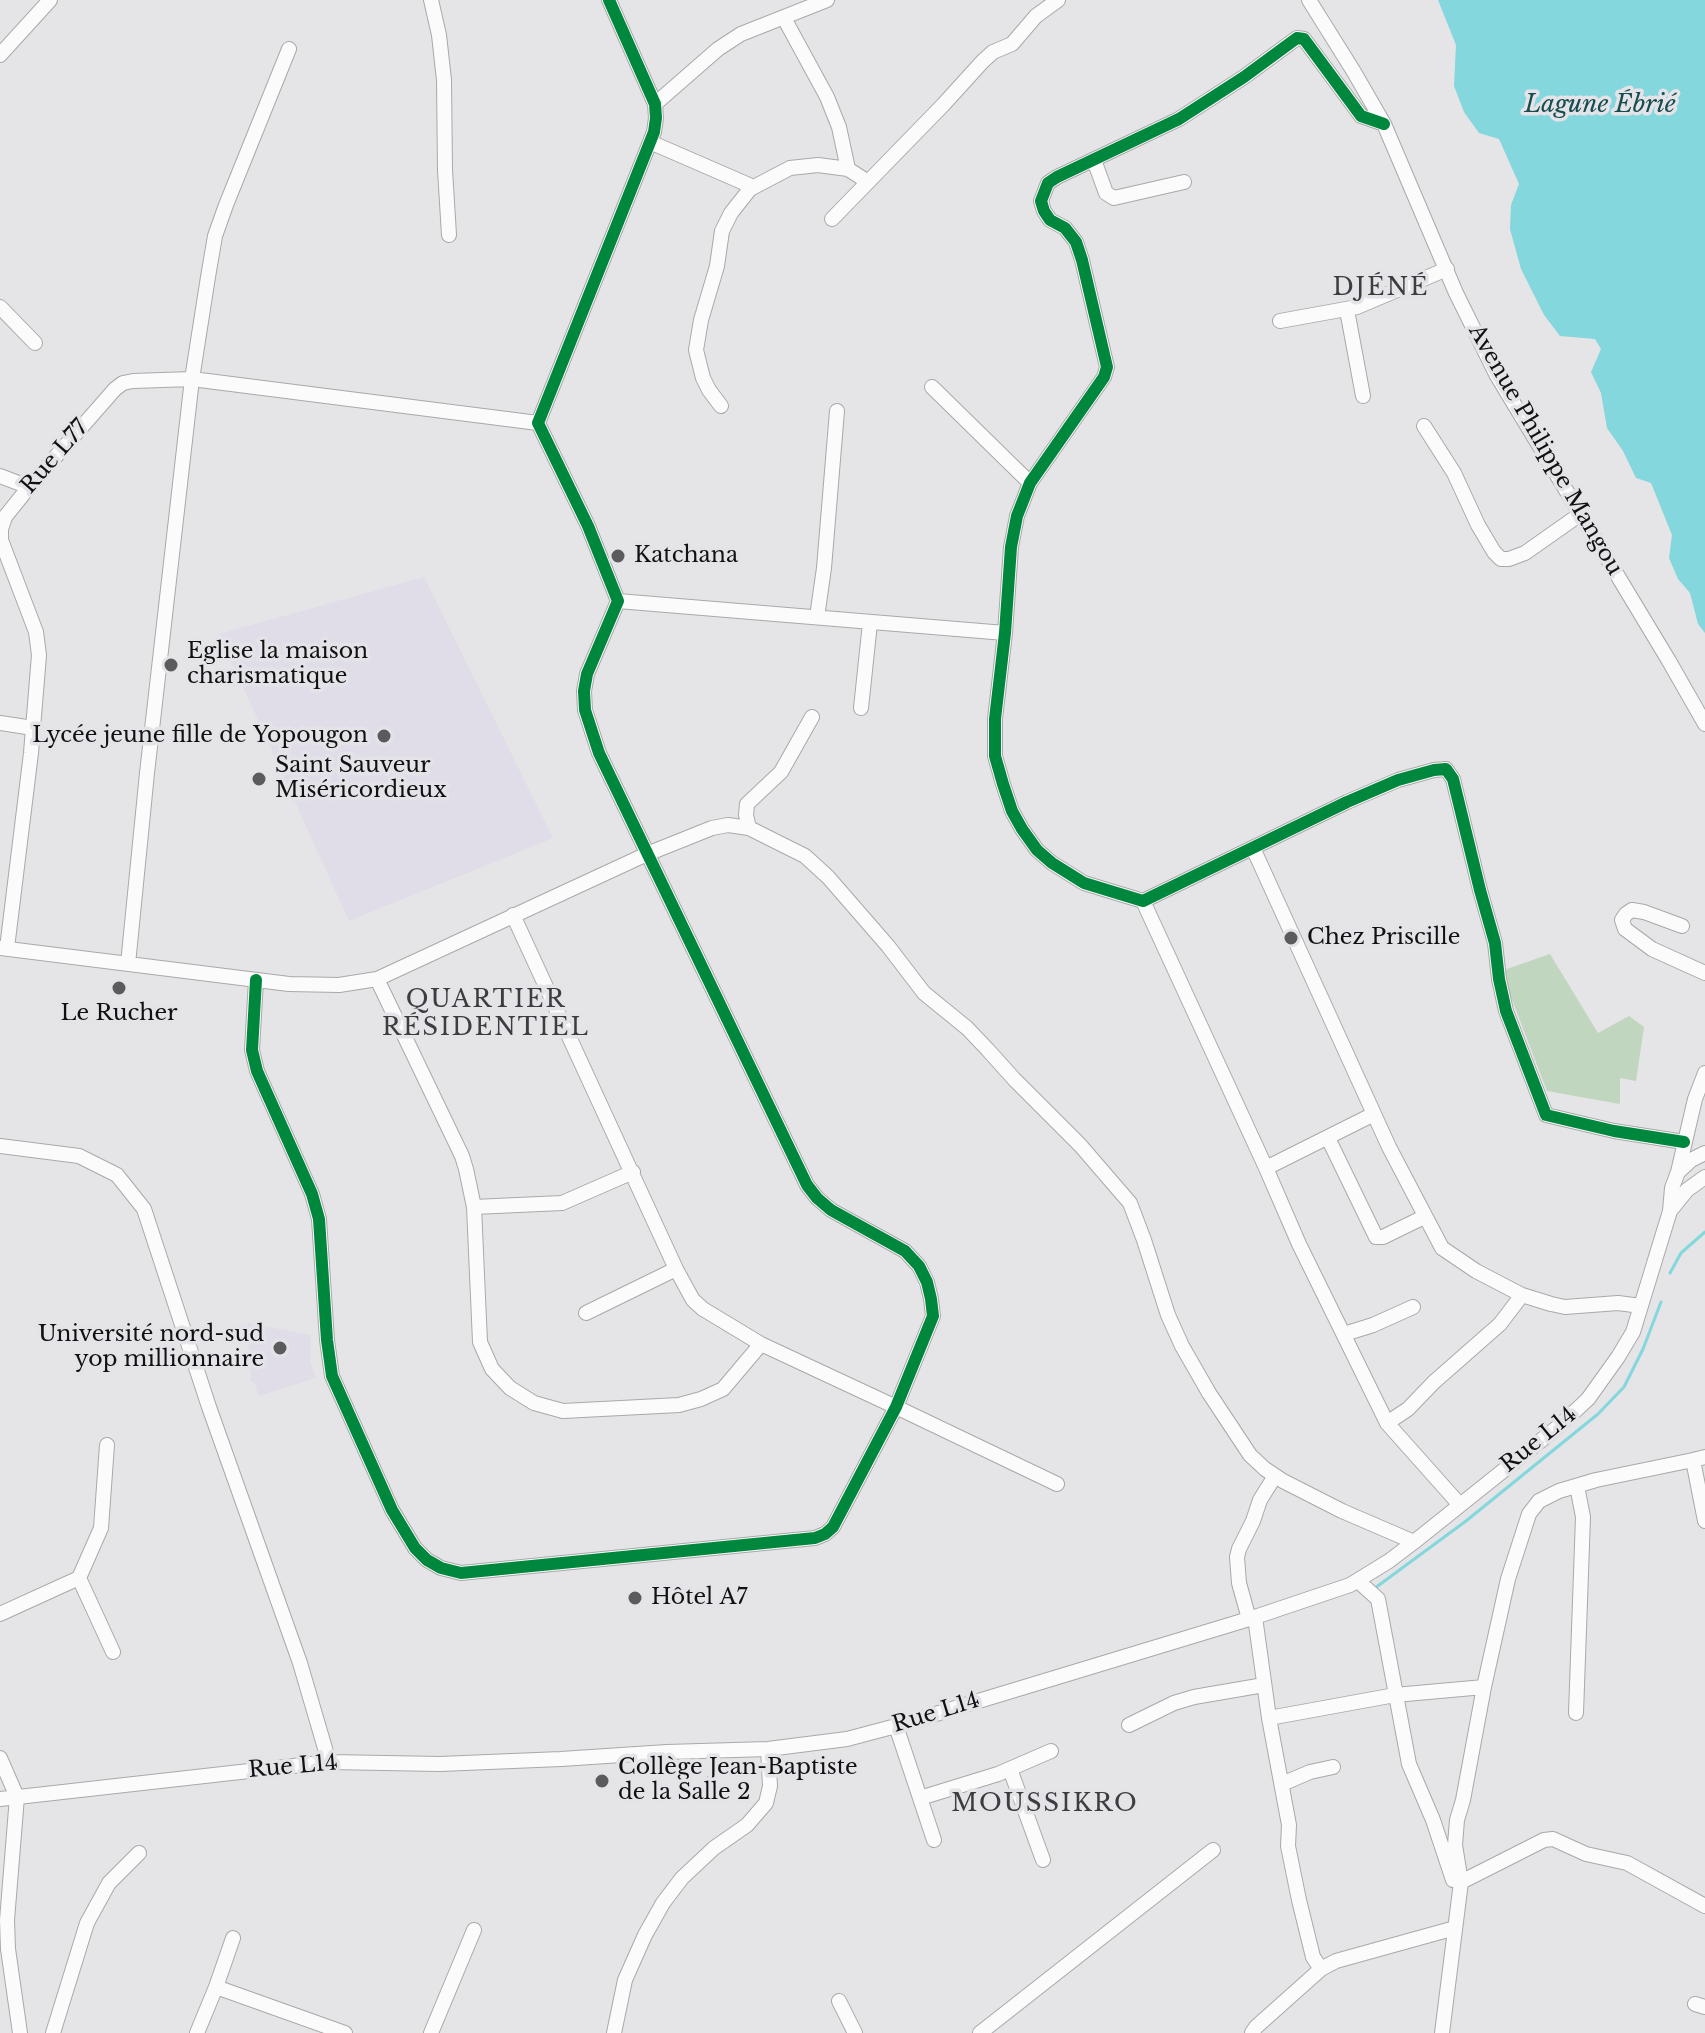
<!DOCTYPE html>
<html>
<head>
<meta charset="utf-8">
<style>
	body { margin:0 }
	canvas { display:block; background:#e5e4e6 }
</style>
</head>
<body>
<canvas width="1705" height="2033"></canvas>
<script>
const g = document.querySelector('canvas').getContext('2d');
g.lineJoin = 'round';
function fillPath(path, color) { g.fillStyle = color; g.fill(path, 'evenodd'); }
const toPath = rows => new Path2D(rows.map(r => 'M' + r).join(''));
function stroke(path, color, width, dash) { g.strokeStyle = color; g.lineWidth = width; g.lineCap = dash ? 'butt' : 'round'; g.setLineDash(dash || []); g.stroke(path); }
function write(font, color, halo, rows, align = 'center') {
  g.font = font + ' "Libre Baskerville",serif'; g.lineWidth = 7; g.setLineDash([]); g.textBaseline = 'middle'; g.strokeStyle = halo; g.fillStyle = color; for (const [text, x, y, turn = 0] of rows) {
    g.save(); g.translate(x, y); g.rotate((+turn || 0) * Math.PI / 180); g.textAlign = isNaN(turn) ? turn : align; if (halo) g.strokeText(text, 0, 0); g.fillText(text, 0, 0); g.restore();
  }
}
fillPath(toPath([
	[424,577,553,838,349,921,219,634],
	[247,1323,311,1335,310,1361,316,1378,259,1396,254,1382,251,1382]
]), '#e0dde9');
fillPath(toPath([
	[1550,954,1598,1033,1629,1016,1644,1027,1636,1081,1620,1078,1620,1104,1547,1091,1501,971]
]), '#c0d6be');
fillPath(toPath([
	[1438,0,1705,0,1705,633,1698,624,1690,593,1678,579,1669,558,1672,535,1651,483,1636,478,1623,451,1607,428,1601,393,1591,372,1601,349,1595,339,1560,336,1544,315,1521,269,1510,229,1511,205,1519,184,1499,139,1479,133,1464,112,1454,86,1456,45]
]), '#83d7dd');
stroke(toPath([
	[1670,1273,1681,1253,1705,1232],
	[1375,1588,1466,1521,1598,1414,1624,1387,1643,1349,1661,1302]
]), '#83d7dd', 3);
const minor = toPath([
	[431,0,439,35,444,80,445,170,449,235],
	[1309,0,1354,72,1384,124,1456,293,1496,374,1669,661,1705,724],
	[784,18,827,97,839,127,848,169],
	[0,55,50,0],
	[655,104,718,49,741,34,827,0],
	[1384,124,1361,116,1304,39,1297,38,1244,77,1179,119,1057,177,1048,183,1041,201,1044,211,1050,220,1065,228,1076,242,1082,260,1107,367,1104,377,1030,483,1017,516,1011,547,1005,633,995,719,995,756,1003,784,1012,811,1022,829,1037,850,1052,863,1084,883,1143,901,1347,802,1398,780,1434,770,1446,769,1453,779,1480,890,1495,943,1499,979,1506,1011,1546,1115,1614,1131,1684,1142],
	[650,142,749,185,750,189],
	[1094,160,1106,193,1114,198,1184,182],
	[832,219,943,105,983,61,993,52,1012,44,1036,16,1058,0],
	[0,307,35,343],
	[1347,310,1363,396],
	[1280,321,1357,307,1447,269],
	[932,387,1030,483],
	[721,406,709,390,703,378,696,350,701,320,717,266,722,231,731,213,750,189,790,168,818,165,848,169,868,182],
	[1424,426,1454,473,1478,525,1494,552,1501,559,1509,559,1525,553,1579,515],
	[0,476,29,487],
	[618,601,1005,633],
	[817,617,824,568,837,411],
	[861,708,870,623],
	[0,723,33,728],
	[749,828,746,815,747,804,781,772,812,717],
	[1253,848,1389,1147,1442,1248,1476,1271,1522,1295,1551,1304,1565,1307,1618,1303,1641,1306],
	[1143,901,1266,1168,1299,1244,1387,1423,1460,1505],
	[513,915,676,1269,693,1300,703,1309,761,1344,896,1407,1057,1484],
	[1682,926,1644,912,1632,910,1626,914,1622,920,1625,929,1652,949,1705,973],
	[0,948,289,984,339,985,377,979,647,854,712,828,728,825,749,828,805,856,828,877,888,946,924,993,967,1028,988,1050,1014,1079,1080,1145,1130,1203,1144,1240,1168,1315,1182,1346,1209,1393,1250,1455,1265,1469,1283,1481,1342,1511,1414,1542],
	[7,948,31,753,39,655,36,632,1,540,1,529,5,517,29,487,115,389,123,383,133,381,192,379,538,423],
	[128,964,147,773,192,379,208,277,215,236,226,205,289,49],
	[377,979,462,1156,466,1169,474,1207,480,1342,492,1369,510,1388,534,1403,563,1411,679,1405,701,1399,723,1389,761,1344],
	[256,980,252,1050,257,1071,312,1194,319,1219,327,1340,332,1376,392,1510,415,1548,427,1560,441,1568,461,1573,815,1538,825,1534,833,1527,896,1407,933,1316,931,1299,927,1282,919,1266,905,1251,831,1210,817,1198,807,1185,599,753,585,710,584,691,587,674,618,601,588,526,538,423,654,132,656,118,655,104,609,0],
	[1328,1138,1376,1237,1383,1237,1424,1217],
	[0,1146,79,1156,117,1175,144,1209,209,1407,300,1663,329,1762],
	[1266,1168,1374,1114],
	[1678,1172,1695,1099,1705,1073],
	[474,1207,562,1203,633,1172],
	[1670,1211,1687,1190,1705,1177],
	[586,1313,676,1269],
	[1344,1334,1373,1325,1413,1307],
	[1387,1423,1408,1409,1434,1382,1500,1324,1522,1295],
	[1705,1457,1693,1460,1705,1521],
	[79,1578,113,1652],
	[1358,1581,1378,1599,1409,1764,1433,1820,1453,1880],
	[0,1614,79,1578,101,1528,107,1445],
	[1255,1617,1269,1718,1395,1695,1484,1687],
	[1249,1619,1239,1583,1237,1557,1239,1549,1253,1521,1260,1500,1275,1476],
	[1576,1713,1583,1517,1577,1486],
	[1269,1718,1289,1825,1288,1846,1299,1900,1313,1957,1321,1969],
	[1129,1725,1174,1703,1194,1697,1264,1685],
	[896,1726,934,1840],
	[0,1758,17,1797,7,1920,8,1949,20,2033],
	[1010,1769,1043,1860],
	[1282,1784,1310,1772,1333,1767],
	[920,1798,998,1774,1051,1751],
	[0,1799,329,1762,440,1764,561,1759,667,1752,768,1749,847,1739,896,1726,1249,1619,1350,1585,1389,1561,1414,1542,1559,1426,1588,1399,1618,1357,1633,1332,1670,1211,1672,1188,1678,1172,1691,1160,1705,1153],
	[1461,1882,1544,1840,1553,1839,1586,1854,1627,1863,1705,1906],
	[216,1987,345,2033],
	[839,2001,855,2033],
	[1695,2004,1705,2007],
	[53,2033,87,1923,109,1883,139,1853],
	[197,2033,216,1987,233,1938],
	[431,2033,474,1930],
	[614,2033,625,1980,645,1935,663,1903,682,1878,714,1848,747,1825,766,1803,770,1786,768,1749],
	[980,2033,1213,1850],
	[1252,2033,1256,2027,1321,1969,1336,1961,1455,1928],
	[1442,2033,1461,1882,1455,1845,1457,1820,1463,1800,1484,1687,1508,1579,1529,1514,1539,1501,1559,1491,1596,1480,1693,1460]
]);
stroke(minor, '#a9a9aa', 16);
stroke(minor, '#fbfbfb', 14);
stroke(toPath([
	[1384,124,1361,116,1304,39,1297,38,1244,77,1179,119,1057,177,1048,183,1041,201,1044,211,1050,220,1065,228,1076,242,1082,260,1107,367,1104,377,1030,483,1017,516,1011,547,1005,633,995,719,995,756,1003,784,1012,811,1022,829,1037,850,1052,863,1084,883,1143,901,1347,802,1398,780,1434,770,1446,769,1453,779,1480,890,1495,943,1499,979,1506,1011,1546,1115,1614,1131,1684,1142],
	[256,980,252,1050,257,1071,312,1194,319,1219,327,1340,332,1376,392,1510,415,1548,427,1560,441,1568,461,1573,815,1538,825,1534,833,1527,896,1407,933,1316,931,1299,927,1282,919,1266,905,1251,831,1210,817,1198,807,1185,599,753,585,710,584,691,587,674,618,601,588,526,538,423,654,132,656,118,655,104,609,0]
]), '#00873e', 12);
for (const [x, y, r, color] of [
	[618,556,8,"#5b5a5c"],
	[171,665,8,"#5b5a5c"],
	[384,736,8,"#5b5a5c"],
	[259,779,8,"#5b5a5c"],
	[1291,938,8,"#5b5a5c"],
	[119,988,8,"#5b5a5c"],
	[280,1348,8,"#5b5a5c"],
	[635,1598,8,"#5b5a5c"],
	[602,1781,8,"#5b5a5c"]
]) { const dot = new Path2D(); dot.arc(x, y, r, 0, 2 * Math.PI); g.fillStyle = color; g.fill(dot); stroke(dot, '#e4e3e7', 3); }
write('22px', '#111012', '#e4e3e7', [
	["Avenue Philippe Mangou",1545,450,60],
	["Rue L77",55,457,-49],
	["Rue L14",1539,1440,-39],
	["Rue L14",936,1713,-17],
	["Rue L14",293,1767,-5]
]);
write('22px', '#111012', '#e4e3e7', [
	["Katchana",634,556],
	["Eglise la maison",187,652],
	["charismatique",187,677],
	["Lycée jeune fille de Yopougon",368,736,"right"],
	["Saint Sauveur",275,766],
	["Miséricordieux",275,791],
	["Chez Priscille",1307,938],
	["Le Rucher",119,1014,"center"],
	["Université nord-sud",264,1335,"right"],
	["yop millionnaire",264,1360,"right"],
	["Hôtel A7",651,1598],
	["Collège Jean-Baptiste",618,1768],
	["de la Salle 2",618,1793]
], 'left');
write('italic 24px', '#184d50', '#e4e3e7', [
	["Lagune Ébrié",1600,105]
]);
g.letterSpacing = '2px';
write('24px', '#3d3c3f', '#e4e3e7', [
	["DJÉNÉ",1381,288],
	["QUARTIER",486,1000],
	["RÉSIDENTIEL",486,1028],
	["MOUSSIKRO",1045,1804]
]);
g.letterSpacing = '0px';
</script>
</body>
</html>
